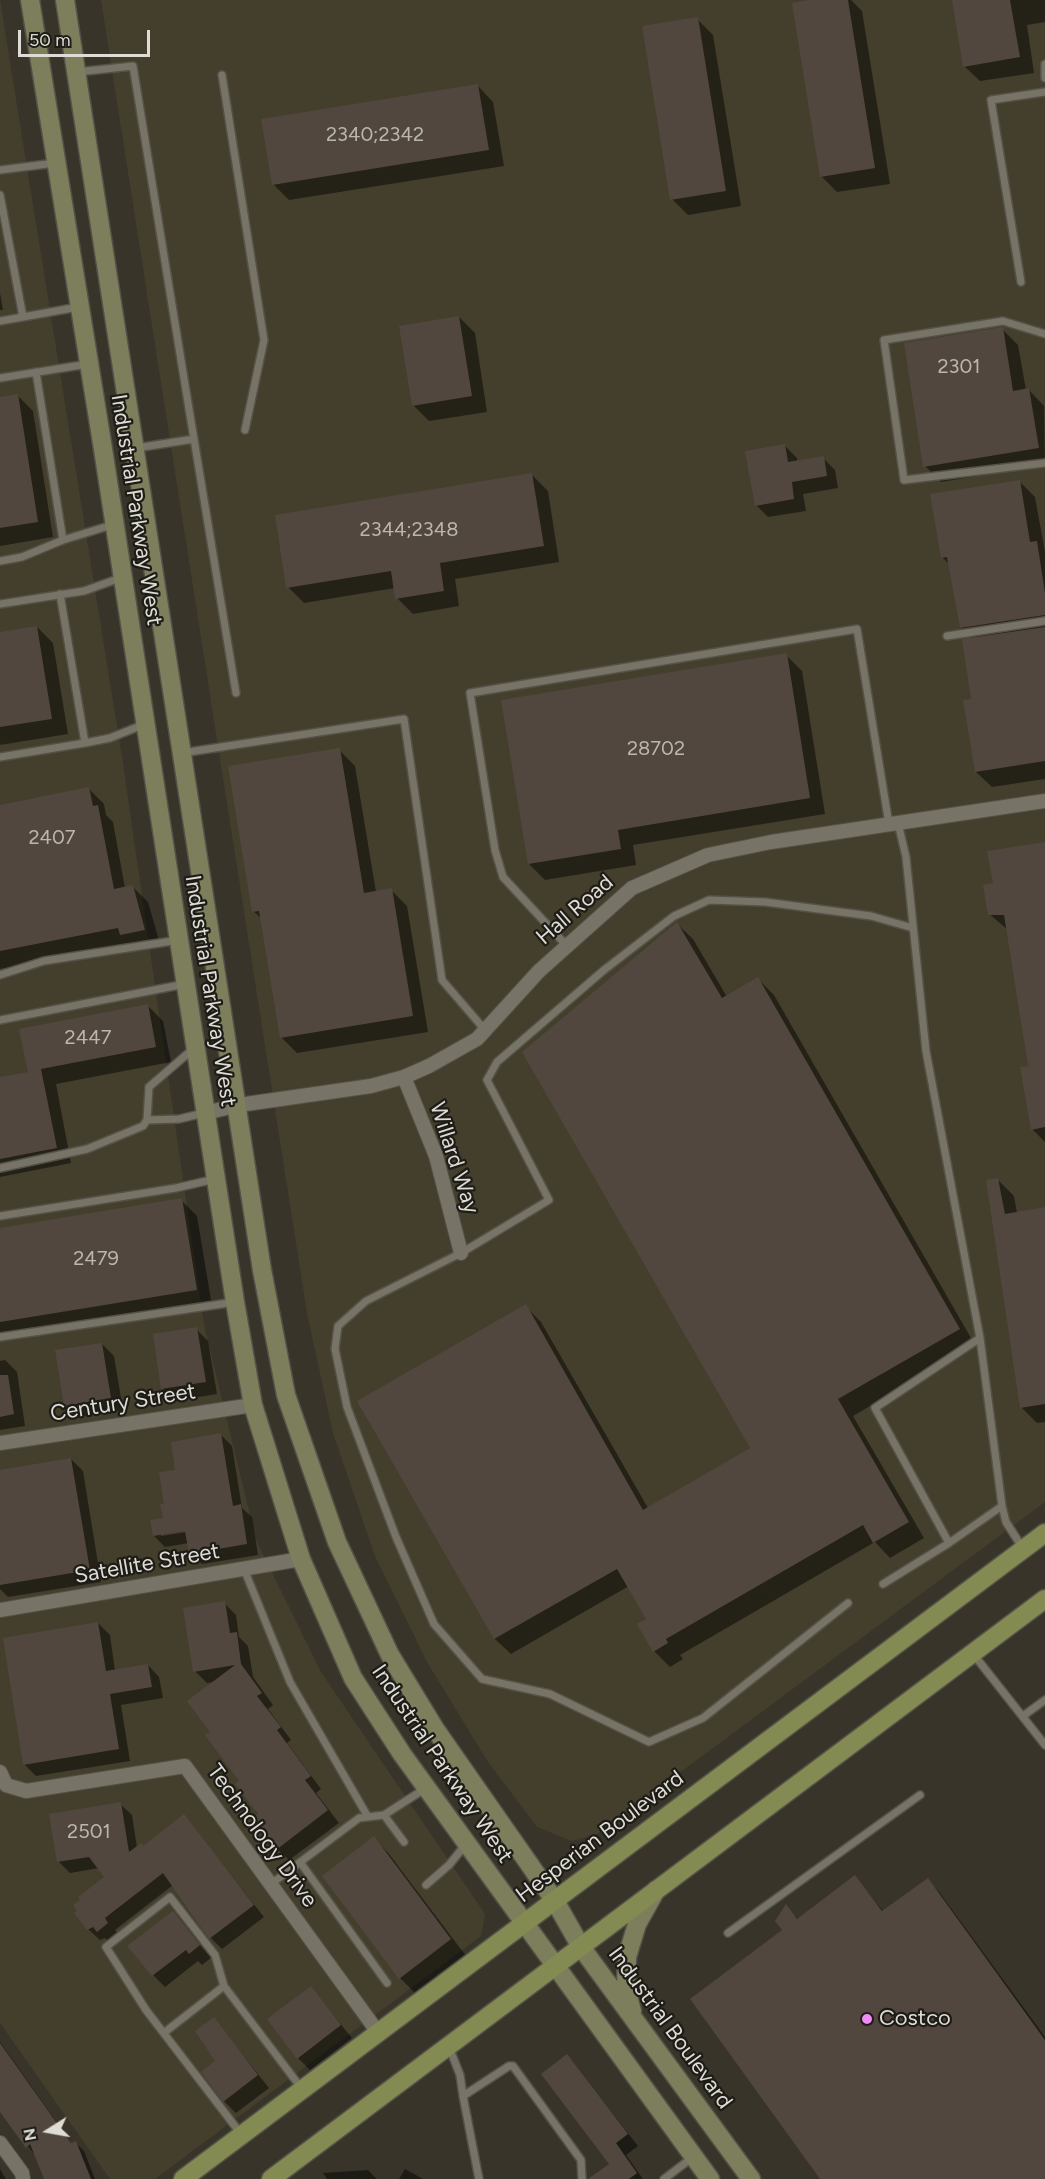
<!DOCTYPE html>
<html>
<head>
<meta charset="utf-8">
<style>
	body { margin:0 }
	#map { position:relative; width:1045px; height:2179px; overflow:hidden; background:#383429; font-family:Figtree,sans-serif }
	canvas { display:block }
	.north { position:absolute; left:18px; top:2101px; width:60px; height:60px; -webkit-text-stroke:4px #1e1c17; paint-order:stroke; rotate:259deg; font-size:16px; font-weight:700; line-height:24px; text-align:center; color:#dedcd5 }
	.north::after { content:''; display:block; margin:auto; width:21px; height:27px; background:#dedcd5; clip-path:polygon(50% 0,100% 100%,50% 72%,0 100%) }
	.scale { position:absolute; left:18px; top:30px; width:132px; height:27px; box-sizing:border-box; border:3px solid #dedcd5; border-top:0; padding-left:8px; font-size:18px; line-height:21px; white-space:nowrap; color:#dedcd5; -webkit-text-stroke:4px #1e1c17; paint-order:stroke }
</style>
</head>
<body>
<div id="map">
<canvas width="1045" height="2179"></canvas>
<div class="north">N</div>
<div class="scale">50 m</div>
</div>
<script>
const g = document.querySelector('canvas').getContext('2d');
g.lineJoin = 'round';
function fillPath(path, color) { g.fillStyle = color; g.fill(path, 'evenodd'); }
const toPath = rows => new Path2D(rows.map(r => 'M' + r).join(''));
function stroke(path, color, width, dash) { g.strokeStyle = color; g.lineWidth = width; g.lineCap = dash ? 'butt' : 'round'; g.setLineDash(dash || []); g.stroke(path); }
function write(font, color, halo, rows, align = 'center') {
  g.font = font + ' Figtree,sans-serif'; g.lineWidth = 4.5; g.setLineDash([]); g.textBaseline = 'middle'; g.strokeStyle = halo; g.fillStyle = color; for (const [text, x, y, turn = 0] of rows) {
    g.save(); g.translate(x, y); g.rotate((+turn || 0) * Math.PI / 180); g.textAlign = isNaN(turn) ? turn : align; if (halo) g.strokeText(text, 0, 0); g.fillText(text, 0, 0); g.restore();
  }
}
fillPath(toPath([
	[0,0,122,757,204,1325,256,1540,321,1672,485,1914,481,1936,155,2179,110,2179,0,2023],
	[101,0,1045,0,1045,1502,597,1834,572,1841,537,1827,488,1762,427,1662,375,1556,333,1433,307,1313]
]), '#443f2c');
fillPath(toPath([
	[818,0,851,0,862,11,890,184,837,192,821,176],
	[953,0,1045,0,1045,22,1027,25,1034,73,980,81,964,66],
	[697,19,713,35,741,206,688,215,672,199],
	[478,86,493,102,504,166,289,200,273,184],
	[0,293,3,310,0,310],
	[459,317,475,333,487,412,429,421,413,405],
	[1002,329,1018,345,1026,390,1029,390,1044,406,1045,465,941,482,925,466],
	[17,395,33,411,53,537,0,546,0,398],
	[785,446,797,458,797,462,823,458,835,470,838,488,803,494,806,511,768,517,756,505],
	[532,475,548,491,559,562,455,579,459,606,413,614,397,598,395,588,304,603,288,587],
	[1019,481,1035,497,1045,552,1045,779,992,787,976,772,973,639,961,628,950,565,942,557],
	[37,627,53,643,68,734,0,745,0,633],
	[786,655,802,671,825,814,633,845,636,865,545,880,529,864],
	[339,750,355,766,376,892,391,890,407,906,428,1032,297,1053,281,1037,262,919,253,911],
	[89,789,104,804,106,815,113,822,125,888,133,887,148,902,160,944,136,949,131,943,0,969,0,806],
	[1045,844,1045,1142,1032,1129,1030,1067,1008,930,989,914,994,885],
	[677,924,693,939,727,997,758,979,774,995,975,1345,853,1416,924,1538,890,1558,875,1542,680,1655,683,1659,670,1667,654,1651,648,1619,629,1586,511,1654,495,1639,359,1402,525,1306,541,1322,648,1508,752,1449],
	[148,1006,163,1021,171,1062,56,1084,71,1163,0,1177,0,1079,29,1073],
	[998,1180,1014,1196,1017,1213,1045,1209,1045,1422,1037,1423,1021,1407],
	[181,1200,197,1216,212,1306,0,1340,0,1229],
	[196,1329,208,1341,217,1394,175,1401,163,1389],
	[102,1344,114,1356,123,1410,78,1417,66,1405],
	[5,1360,17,1372,25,1426,0,1430,0,1361],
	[221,1435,232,1446,242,1508,252,1517,258,1555,202,1564,190,1553,189,1543,165,1547,154,1536,164,1519,165,1505,177,1471],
	[192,1528,193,1531,161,1536,161,1533],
	[71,1459,83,1471,101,1582,8,1597,0,1589,0,1471],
	[224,1603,236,1615,239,1637,248,1646,253,1677,273,1705,268,1709,291,1740,287,1743,321,1789,316,1793,339,1823,289,1860,277,1849,212,1732,215,1682,207,1683,195,1671],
	[98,1623,110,1635,115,1671,148,1665,159,1677,163,1698,121,1705,130,1761,36,1776,24,1764],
	[120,1804,132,1815,137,1848,143,1847,184,1816,264,1917,222,1949,211,1938,173,1885,115,1930,119,1935,110,1943,105,1938,100,1940,88,1929,106,1877,99,1868,70,1873,58,1861],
	[374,1838,389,1854,466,1956,416,1994,400,1978],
	[855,1877,883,1911,928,1880,939,1892,1045,2037,1045,2179,822,2179,784,1930,786,1907,799,1920],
	[173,1913,211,1958,202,1965,198,1961,165,1987,153,1975],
	[311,1988,352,2038,310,2070,298,2058],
	[214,2019,269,2088,236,2113,224,2101],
	[0,2042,72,2144,76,2143,84,2151,95,2179,47,2179,35,2155,0,2110],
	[567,2056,638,2146,626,2155,643,2179,591,2179,612,2164],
	[0,2169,6,2179,0,2179],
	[405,2169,423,2179,399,2179],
	[368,2170,377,2179,327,2179,323,2173]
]), '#0007');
fillPath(toPath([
	[809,0,848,0,875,168,820,177,792,3],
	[952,0,1010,0,1020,57,963,67],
	[698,17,726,191,670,200,642,26],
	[478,84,489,150,272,185,261,119],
	[459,316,472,396,412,406,399,326],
	[1003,327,1013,391,1029,388,1039,448,923,467,904,343],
	[18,394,38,522,0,528,0,397],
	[785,444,788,462,824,456,827,476,792,482,794,499,755,506,745,451],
	[532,473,544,546,440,563,444,591,395,599,391,571,286,588,275,515],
	[1020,480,1030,542,1037,541,1045,593,1045,615,960,628,947,557,941,558,930,494],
	[37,626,52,719,0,727,0,632],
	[1045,627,1045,761,975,772,963,700,971,699,962,639],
	[787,653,810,798,618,830,621,849,528,864,501,700],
	[340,748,364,893,392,888,413,1016,280,1038,259,911,252,912,228,766],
	[89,787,93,806,98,805,114,889,133,885,145,930,120,935,118,928,0,951,0,805],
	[1045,842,1045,1127,1031,1130,1020,1067,1028,1066,1004,915,988,915,983,885,993,883,987,851],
	[677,922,722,998,758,977,960,1329,838,1399,909,1522,873,1543,863,1525,666,1639,668,1643,653,1652,637,1624,646,1619,617,1569,494,1639,357,1401,526,1304,643,1510,750,1448,522,1052],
	[148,1004,156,1047,41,1069,57,1148,0,1159,0,1077,28,1072,19,1029],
	[998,1178,1005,1214,1045,1207,1045,1404,1020,1408,986,1180],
	[182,1198,197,1290,0,1322,0,1228],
	[197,1327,206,1382,161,1389,153,1334],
	[102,1343,111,1398,64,1406,55,1350],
	[0,1375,8,1375,14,1414,0,1417],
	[221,1433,233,1506,241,1504,247,1544,189,1554,185,1531,153,1536,150,1520,163,1518,160,1504,164,1504,159,1472,175,1470,171,1442],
	[71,1458,90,1570,0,1585,0,1470],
	[225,1601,230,1633,237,1632,241,1664,262,1693,257,1696,281,1727,277,1730,311,1776,305,1780,328,1810,276,1850,252,1818,258,1814,235,1784,239,1781,205,1735,210,1732,187,1701,235,1665,193,1672,183,1608],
	[98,1622,106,1671,148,1664,152,1687,110,1694,119,1749,23,1765,3,1638],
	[121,1802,129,1852,141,1843,143,1846,184,1814,254,1905,209,1939,163,1873,105,1918,108,1923,97,1932,93,1927,87,1930,74,1913,77,1911,73,1905,80,1900,78,1897,104,1877,89,1857,57,1862,49,1814],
	[374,1836,451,1939,399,1979,322,1876],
	[855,1875,882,1911,928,1878,1045,2040,1045,2179,820,2179,690,1999,782,1930,775,1921,786,1904,797,1919],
	[173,1911,200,1945,189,1954,186,1950,152,1976,127,1946],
	[311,1986,341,2025,297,2059,267,2019],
	[214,2017,258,2075,223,2102,201,2072,215,2061,195,2031],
	[0,2043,71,2143,76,2141,91,2179,44,2179,30,2144,26,2148,0,2112],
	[567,2054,628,2134,616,2143,637,2173,629,2179,588,2179,609,2164,541,2074]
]), '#51473e');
const lane = toPath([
	[1045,64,1045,78],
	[77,72,133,66,190,415,194,439,136,448],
	[222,75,264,340,245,430],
	[0,170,55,163],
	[0,195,23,317,78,307],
	[1021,282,991,100,1045,92],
	[0,321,23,317],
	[1045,334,1003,321,884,340,904,480,1045,463],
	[0,378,88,364],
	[194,439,236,693],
	[63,540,115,524],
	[0,561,22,557,63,540,36,372],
	[60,594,85,743,110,738,145,724],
	[0,604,84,591,123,577],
	[947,636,1045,621],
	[182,753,404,719,442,980,485,1030],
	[0,757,85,743],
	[898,823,906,857,926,1051,980,1338],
	[566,945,503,877,495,850,470,693,857,629,889,824],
	[0,975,44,961,179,940],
	[0,1020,185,984],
	[147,1120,179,1119,204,1113],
	[0,1168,87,1149,143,1126,147,1120,149,1087,193,1049],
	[0,1216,176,1188,215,1179],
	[0,1337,235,1302],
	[949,1543,1002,1506],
	[244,1569,290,1682,368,1817],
	[883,1584,949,1543,875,1408,980,1338,1002,1506,1006,1522,1022,1547],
	[848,1603,703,1718,649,1742,550,1694,482,1679,434,1624,396,1537,347,1407,335,1349,338,1326,366,1301,461,1253,549,1200,487,1080,497,1062,604,970,674,916,709,900,765,902,871,916,913,928],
	[974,1655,1045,1745],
	[1023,1716,1045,1700],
	[384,1815,404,1842],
	[300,1862,387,1983],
	[271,1884,359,1818,384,1815,426,1788],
	[426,1885,449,1865,466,1844],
	[728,1933,920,1795],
	[165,2032,224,1986],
	[449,2047,460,2075,463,2096],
	[241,2134,146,2010,106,1947,170,1897,215,1955,224,1986,302,2089],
	[479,2179,463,2096,509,2066,513,2066,581,2160,582,2179],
	[664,2179,693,2157]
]);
const street = toPath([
	[404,1077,436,1156,461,1253],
	[205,1113,239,1105,371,1086,404,1077,429,1066,477,1039,539,971,632,888,708,855,771,842,1045,801],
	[0,1443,253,1405],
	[0,1610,301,1559],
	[0,1772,6,1785,26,1791,185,1766,377,2031],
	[0,2143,22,2173,23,2179]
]);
const secondary = toPath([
	[30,0,103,449,235,1302,253,1405,301,1559,353,1678,402,1754,710,2179],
	[65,0,262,1270,286,1395,337,1542,390,1655,435,1729,555,1901,581,1947,751,2179],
	[632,2011,626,1989,627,1957,637,1924,656,1890]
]);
const primary = toPath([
	[183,2179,1045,1533],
	[271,2179,1045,1599]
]);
stroke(lane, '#545248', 10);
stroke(street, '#545248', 16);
stroke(secondary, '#545248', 21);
stroke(primary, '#545248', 21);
stroke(lane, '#777366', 7);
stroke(street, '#777366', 14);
stroke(secondary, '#7d7f5c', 18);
stroke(primary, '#838b52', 18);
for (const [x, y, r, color] of [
	[867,2019,6,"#f08bf5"]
]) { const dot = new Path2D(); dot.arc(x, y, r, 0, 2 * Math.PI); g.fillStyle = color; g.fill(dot); stroke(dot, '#1e1c17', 2); }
write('20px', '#bbb7af', null, [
	["2340;2342",375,135],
	["2301",959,367],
	["2344;2348",409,530],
	["28702",656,749],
	["2407",52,838],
	["2447",88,1038],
	["2479",96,1259],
	["2501",89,1832]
]);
write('22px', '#dedcd5', '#1e1c17', [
	["Industrial Parkway West",136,510,81],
	["Hall Road",575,910,-41],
	["Industrial Parkway West",210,991,81],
	["Willard Way",454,1158,72],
	["Century Street",123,1403,-9],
	["Satellite Street",147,1564,-10],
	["Industrial Parkway West",442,1764,56],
	["Technology Drive",262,1836,54],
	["Hesperian Boulevard",600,1837,-37],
	["Industrial Boulevard",670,2028,54]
]);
write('22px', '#dedcd5', '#1e1c17', [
	["Costco",879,2019]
], 'left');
</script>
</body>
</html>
